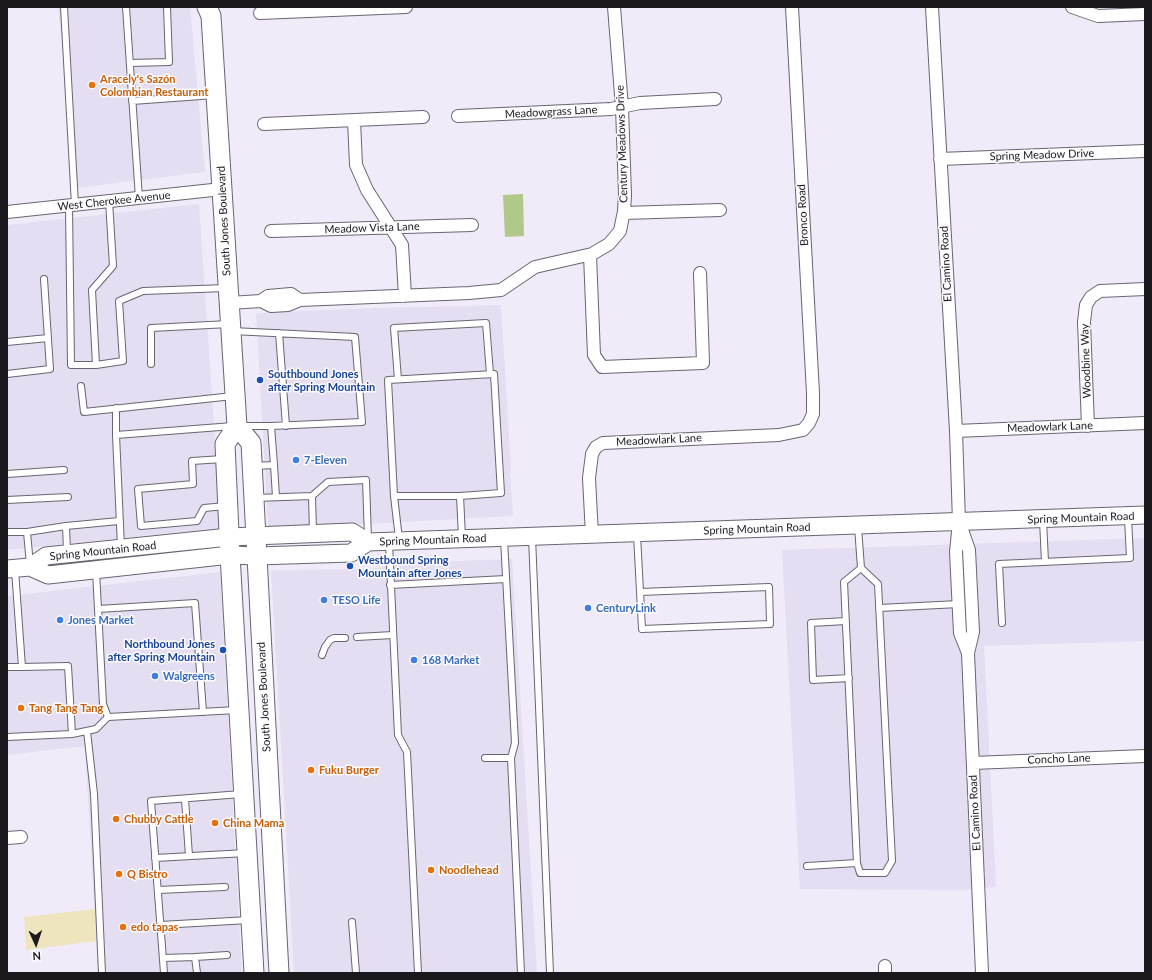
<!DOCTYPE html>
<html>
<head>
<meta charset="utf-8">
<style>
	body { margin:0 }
	#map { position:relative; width:1152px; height:980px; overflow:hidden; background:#f1ebf9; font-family:Lato,sans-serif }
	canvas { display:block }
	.frame { position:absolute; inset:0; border:8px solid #1b191d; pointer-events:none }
	.north { position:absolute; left:16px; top:924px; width:40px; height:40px; -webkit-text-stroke:3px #fcfbfe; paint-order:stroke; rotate:177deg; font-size:11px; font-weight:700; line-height:16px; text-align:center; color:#1b191d }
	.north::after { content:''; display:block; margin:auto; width:14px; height:18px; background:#1b191d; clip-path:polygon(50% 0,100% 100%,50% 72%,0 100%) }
</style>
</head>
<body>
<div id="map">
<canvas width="1152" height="980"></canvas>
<div class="frame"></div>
<div class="north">N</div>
</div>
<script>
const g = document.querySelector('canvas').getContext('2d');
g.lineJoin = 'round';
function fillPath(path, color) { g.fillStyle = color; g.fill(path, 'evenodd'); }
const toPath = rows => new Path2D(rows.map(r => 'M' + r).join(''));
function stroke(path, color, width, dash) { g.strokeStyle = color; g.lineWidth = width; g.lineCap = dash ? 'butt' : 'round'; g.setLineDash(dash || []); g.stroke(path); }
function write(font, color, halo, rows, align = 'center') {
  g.font = font + ' Lato,sans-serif'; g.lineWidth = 3; g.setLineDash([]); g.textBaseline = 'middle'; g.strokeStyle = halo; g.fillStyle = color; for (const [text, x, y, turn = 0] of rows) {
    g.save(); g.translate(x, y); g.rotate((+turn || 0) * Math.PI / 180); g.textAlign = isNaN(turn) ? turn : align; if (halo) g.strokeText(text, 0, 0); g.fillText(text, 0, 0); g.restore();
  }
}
fillPath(toPath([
	[58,7,190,7,205,172,77,188],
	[199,204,221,528,7,550,7,225],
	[501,305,511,468,510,472,513,516,348,525,268,526,256,313,374,308],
	[1145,538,1145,641,984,646,996,887,967,890,800,889,782,550],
	[512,559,537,973,294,973,271,570,371,569,401,563],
	[220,572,242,973,98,973,85,746,7,755,7,596]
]), '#e5ddf1');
fillPath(toPath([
	[523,194,524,236,505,237,503,195]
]), '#b0c889');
fillPath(toPath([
	[95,909,96,941,26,950,24,917]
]), '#eee5bf');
const service = toPath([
	[64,7,75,205],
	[126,7,139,198],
	[130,63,169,62,167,7],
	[132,101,215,95],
	[109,201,113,266,92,290,96,365,123,361,119,301,143,291,226,288],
	[69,206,71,365,96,365],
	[232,331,355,337,362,422,271,426,242,426],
	[279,333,286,426],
	[7,342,48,338],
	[151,364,151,328,229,324],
	[7,374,50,369,44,279],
	[398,379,394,328,486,323,490,374],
	[81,386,84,412,233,396],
	[116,408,116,435],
	[271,426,274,465],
	[223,459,192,461,193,484,138,489,141,526,197,521,204,508,226,506],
	[255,466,274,465,276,497],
	[7,474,64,470],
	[312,496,328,482,366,480,368,539],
	[394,496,388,380,494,374,501,493,460,496],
	[255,498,312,496,313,532],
	[7,500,68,497],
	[1043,520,1045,562],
	[66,526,67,552],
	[7,532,27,532,30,565],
	[27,532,66,526,119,521],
	[637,535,642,629,770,624,769,587,640,592],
	[532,537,550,973],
	[399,539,394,496,460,496,462,537],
	[504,539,515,743,511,758],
	[389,543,398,735,407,752,418,973],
	[121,547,116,435,233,426],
	[96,571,103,704,108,717,237,710],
	[390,585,506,579],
	[879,608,959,604],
	[98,609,195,603,203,712],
	[846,621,811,623,813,680,849,678],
	[1002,623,999,564,1130,558,1128,518],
	[357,637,393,635],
	[322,655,325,647,330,640,334,638,345,638],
	[7,667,22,667],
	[87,731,94,794,102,973],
	[72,734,96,729,108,717],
	[7,737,72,734,68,666,22,667,15,570],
	[485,758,511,758,521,973],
	[185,799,189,856],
	[155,858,246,853],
	[857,863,860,873,885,873,892,861,878,584,861,568],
	[807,866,857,863,844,582,861,568,858,527],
	[158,890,225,887],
	[352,922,356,973],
	[160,925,249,920],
	[195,957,227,955],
	[163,958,195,957,197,973],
	[164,973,151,801,241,794]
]);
const minor = toPath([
	[932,7,956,431,959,522,956,552,960,633,968,653],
	[1072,7,1098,16,1145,14],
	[260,13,406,7],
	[458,116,611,109,640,103,715,99],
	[354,120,356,165,367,190,402,245,405,296],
	[264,124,423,117],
	[940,159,1145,151],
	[7,212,222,189],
	[624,213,720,210],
	[271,231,472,225],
	[590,255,594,355,602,367,703,363,700,273],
	[261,301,268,296,291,294,300,300],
	[229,303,261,301,271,306,288,305,300,300,469,293,501,290,535,267,592,254,609,244,620,231,624,211,625,195,622,107,614,7],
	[1088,426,1084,322,1086,305,1091,297,1100,291,1145,289],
	[956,431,1145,423],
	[961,527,969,550,973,632,968,653,982,973],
	[592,535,589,478,592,454,596,447,603,443,779,435,803,430,809,423,813,414,813,393,792,7],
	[973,763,1145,756],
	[7,838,21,837],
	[885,966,885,973]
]);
const secondary = toPath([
	[30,567,48,575,230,555,257,556,351,553,368,542,1145,515],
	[7,569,30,567,46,556,229,537,352,532,368,542]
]);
const primary = toPath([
	[207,7,211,16,237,426,225,444,230,555,254,973],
	[237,426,251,443,279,973]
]);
stroke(service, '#696570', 8);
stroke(minor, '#696570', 14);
stroke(secondary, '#696570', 19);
stroke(primary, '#696570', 21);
stroke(service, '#fff', 6);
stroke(minor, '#fff', 12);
stroke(secondary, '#fff', 17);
stroke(primary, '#fff', 19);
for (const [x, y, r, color] of [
	[92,85,4,"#e8710a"],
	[260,380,4,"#1a4fb4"],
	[296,460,4,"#3f7fe0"],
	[350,566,4,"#1a4fb4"],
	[324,600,4,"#3f7fe0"],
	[588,608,4,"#3f7fe0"],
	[60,620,4,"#3f7fe0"],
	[223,650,4,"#1a4fb4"],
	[414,660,4,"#3f7fe0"],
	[155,676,4,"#3f7fe0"],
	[21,708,4,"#e8710a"],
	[311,770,4,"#e8710a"],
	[116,819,4,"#e8710a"],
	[215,823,4,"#e8710a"],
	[431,870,4,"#e8710a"],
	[119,874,4,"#e8710a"],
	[123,927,4,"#e8710a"]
]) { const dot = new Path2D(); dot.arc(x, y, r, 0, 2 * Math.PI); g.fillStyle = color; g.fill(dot); stroke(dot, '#fcfbfe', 1.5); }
write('bold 11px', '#c56008', '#fcfbfe', [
	["Aracely's Sazón",100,79],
	["Colombian Restaurant",100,92],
	["Tang Tang Tang",29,708],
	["Fuku Burger",319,770],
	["Chubby Cattle",124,819],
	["China Mama",223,823],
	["Noodlehead",439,870],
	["Q Bistro",127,874],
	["edo tapas",131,927]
], 'left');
write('11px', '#1b191d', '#fcfbfe', [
	["Meadowgrass Lane",551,112,-3],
	["Century Meadows Drive",622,144,-92],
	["Spring Meadow Drive",1042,155,-2],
	["West Cherokee Avenue",114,201,-6],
	["Bronco Road",803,215,-93],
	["South Jones Boulevard",224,221,-93],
	["Meadow Vista Lane",372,228,-2],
	["El Camino Road",946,264,-93],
	["Woodbine Way",1086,361,-92],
	["Meadowlark Lane",1050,427,-2],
	["Meadowlark Lane",659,440,-3],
	["Spring Mountain Road",1081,518,-2],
	["Spring Mountain Road",757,529,-2],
	["Spring Mountain Road",433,540,-2],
	["Spring Mountain Road",103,551,-6],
	["South Jones Boulevard",264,697,-93],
	["Concho Lane",1059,759,-2],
	["El Camino Road",975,813,-93]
]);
write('bold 11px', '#164399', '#fcfbfe', [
	["Southbound Jones",268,374],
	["after Spring Mountain",268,387],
	["Westbound Spring",358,560],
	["Mountain after Jones",358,573],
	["Northbound Jones",215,644,"right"],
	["after Spring Mountain",215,657,"right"]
], 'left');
write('bold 11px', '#366cbe', '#fcfbfe', [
	["7-Eleven",304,460],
	["TESO Life",332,600],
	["CenturyLink",596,608],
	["Jones Market",68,620],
	["168 Market",422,660],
	["Walgreens",163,676]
], 'left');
</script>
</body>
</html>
